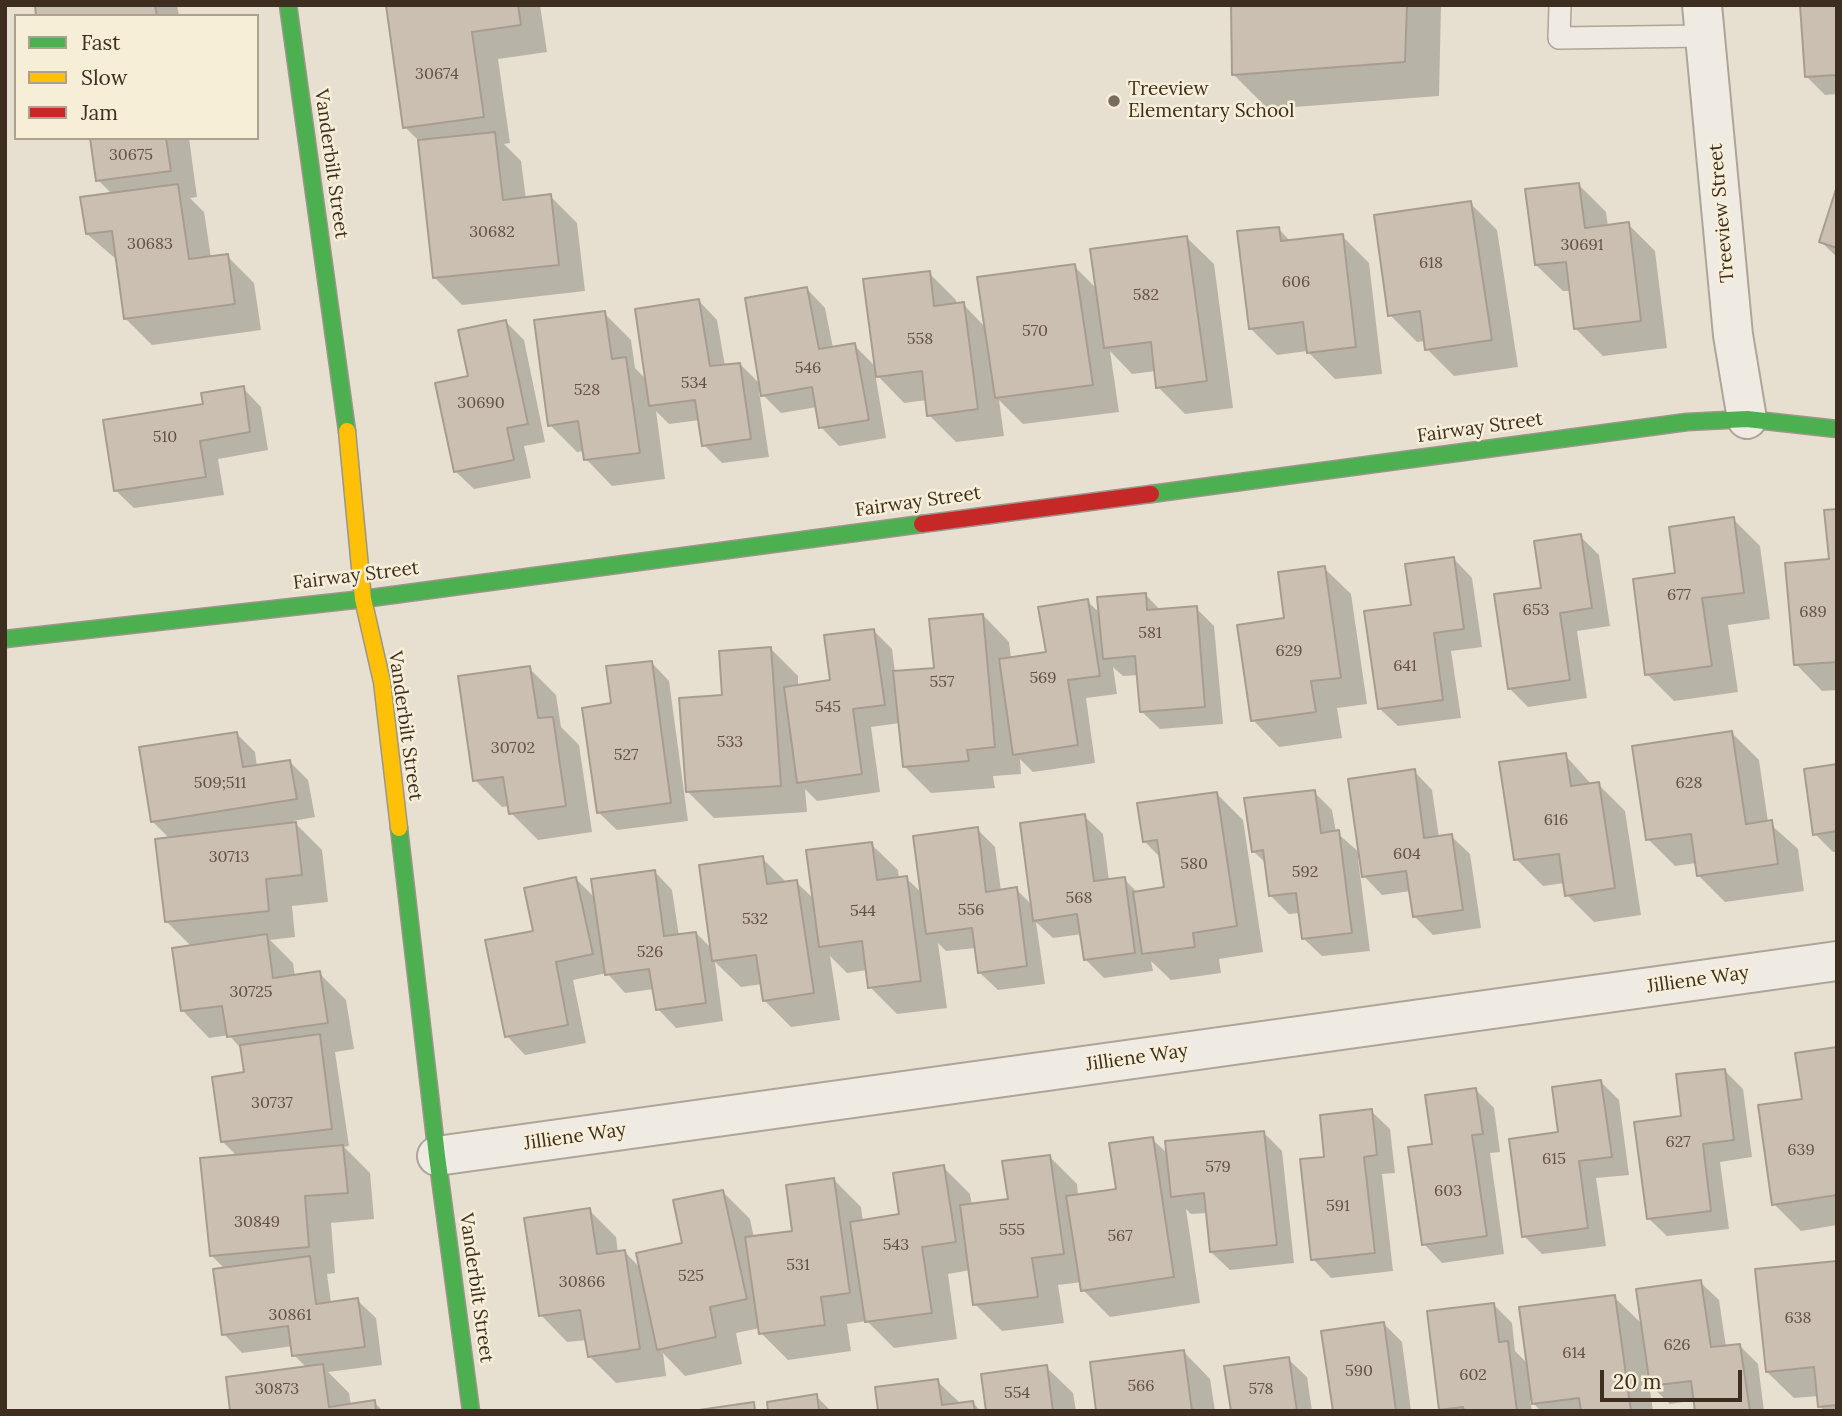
<!DOCTYPE html>
<html>
<head>
<meta charset="utf-8">
<style>
	body { margin:0 }
	#map { position:relative; width:1842px; height:1416px; overflow:hidden; background:#e7e0d1; font-family:Lora,serif }
	canvas { display:block }
	.frame { position:absolute; inset:0; border:7px solid #3d2e20; pointer-events:none }
	.legend { position:absolute; left:14px; top:14px; width:245px; height:126px; box-sizing:border-box; background:#f7eed8; border:2px solid #ada18e; margin:0; padding:9px 12px; list-style:none; font-size:21px; color:#3d2e20 }
	.legend li { display:flex; align-items:center; gap:14px; height:35px }
	.legend b { width:35px; border:2px solid #ada18e }
	.scale { position:absolute; left:1600px; top:1370px; width:142px; height:32px; box-sizing:border-box; border:4px solid #3d2e20; border-top:0; padding-left:9px; font-size:21px; line-height:24px; white-space:nowrap; color:#3d2e20; -webkit-text-stroke:5px #f7eed8; paint-order:stroke }
</style>
</head>
<body>
<div id="map">
<canvas width="1842" height="1416"></canvas>
<div class="frame"></div>
<ul class="legend">
<li><b style="height:9px;background:#4caf50"></b>Fast</li>
<li><b style="height:9px;background:#ffc107"></b>Slow</li>
<li><b style="height:9px;background:#c62828"></b>Jam</li>
</ul>
<div class="scale">20 m</div>
</div>
<script>
const g = document.querySelector('canvas').getContext('2d');
g.lineJoin = 'round';
function fillPath(path, color) { g.fillStyle = color; g.fill(path, 'evenodd'); }
const toPath = rows => new Path2D(rows.map(r => 'M' + r).join(''));
function stroke(path, color, width, dash) { g.strokeStyle = color; g.lineWidth = width; g.lineCap = dash ? 'butt' : 'round'; g.setLineDash(dash || []); g.stroke(path); }
function write(font, color, halo, rows, align = 'center') {
  g.font = font + ' Lora,serif'; g.lineWidth = 5; g.setLineDash([]); g.textBaseline = 'middle'; g.strokeStyle = halo; g.fillStyle = color; for (const [text, x, y, turn = 0] of rows) {
    g.save(); g.translate(x, y); g.rotate((+turn || 0) * Math.PI / 180); g.textAlign = isNaN(turn) ? turn : align; if (halo) g.strokeText(text, 0, 0); g.fillText(text, 0, 0); g.restore();
  }
}
fillPath(toPath([
	[36,5,177,5,179,16,38,16],
	[388,5,540,5,547,52,498,59,510,143,504,144,521,161,526,199,550,196,577,223,585,291,462,305,435,278,420,142,405,127],
	[1233,5,1441,5,1439,96,1268,109,1233,74],
	[1837,5,1837,94,1825,95,1806,76],
	[92,138,189,138,197,197,190,198,204,212,211,258,227,256,254,283,261,330,152,345,125,318,117,260,87,234,112,194,98,180],
	[1579,185,1606,212,1608,227,1628,224,1655,251,1667,348,1603,356,1576,329,1571,291,1563,291,1536,265],
	[1837,192,1837,257,1821,242],
	[1470,203,1497,230,1518,367,1454,376,1427,349,1426,341,1417,342,1390,315],
	[1278,228,1291,242,1342,236,1369,263,1382,374,1335,379,1307,351,1277,355,1250,328],
	[1187,238,1214,264,1233,408,1185,414,1158,387,1156,371,1132,374,1110,351,1119,412,1023,424,999,400,1004,436,956,442,929,415,927,400,904,403,875,373,886,438,839,446,821,427,817,407,781,413,759,391,769,457,722,463,704,445,700,420,669,424,656,411,665,479,612,486,586,459,584,451,577,452,550,425,604,313,631,340,635,368,647,380,699,301,717,320,725,366,740,364,762,386,807,289,825,308,833,348,854,345,876,367,929,273,956,300,957,305,963,304,986,328,1074,266,1097,289],
	[506,322,524,340,545,442,524,446,531,478,474,489,455,471,470,377],
	[243,388,261,407,268,450,218,459,224,495,134,508,115,490,205,406],
	[1837,511,1837,690,1822,691,1796,664,1831,560],
	[1733,519,1760,546,1770,619,1728,625,1738,692,1674,701,1647,674,1677,575],
	[1580,536,1599,555,1610,626,1577,631,1587,698,1528,707,1510,689,1543,589],
	[1454,559,1472,578,1482,647,1451,651,1461,718,1398,726,1379,708,1413,607],
	[1324,568,1351,594,1367,704,1337,708,1342,738,1279,747,1253,720,1286,619],
	[1146,595,1161,611,1196,608,1214,626,1223,724,1160,729,1141,711,1138,675,1123,676,1113,667,1117,694,1086,698,1095,763,1033,772,1020,759,1021,774,993,776,995,788,931,793,904,766,900,723,871,727,880,792,817,801,805,789,807,812,714,818,688,792,724,696,771,649,798,676,798,686,832,681,873,630,892,649,895,673,936,669,983,615,1009,642,1011,659,1048,654,1087,601,1101,614],
	[651,662,669,681,688,821,617,830,598,812,613,705],
	[529,668,556,695,561,727,579,745,592,832,538,840,511,813,510,806,502,807,475,780],
	[1732,733,1759,760,1768,822,1798,849,1804,891,1725,902,1698,875,1696,863,1675,866,1648,839],
	[237,734,255,752,257,767,290,762,308,780,315,817,293,821,322,850,328,902,292,906,295,937,270,940,293,963,295,977,319,973,346,1000,354,1049,335,1052,349,1146,344,1147,370,1173,374,1219,331,1223,335,1273,327,1274,331,1303,357,1300,376,1318,382,1365,328,1372,349,1393,351,1406,374,1402,383,1411,232,1411,307,1368,294,1355,293,1346,242,1353,224,1334,225,1269,211,1255,237,1156,223,1142,246,1074,243,1051,229,1035,209,1038,183,1011,192,947,167,922,170,839,152,821],
	[1565,755,1592,785,1598,784,1625,811,1641,915,1594,922,1567,895,1565,883,1543,886,1516,859],
	[1837,766,1837,852,1833,852,1815,834],
	[1414,771,1432,790,1439,838,1451,836,1470,854,1481,928,1433,935,1415,917,1411,891,1382,895,1364,876,1361,858,1358,859,1370,951,1322,956,1303,938,1300,913,1289,914,1271,896,1267,864,1253,851,1314,792,1332,810,1336,832,1361,854],
	[1216,793,1243,820,1263,952,1219,959,1221,973,1171,980,1151,961,1153,971,1104,978,1085,959,1082,934,1053,938,1036,922,1045,984,998,990,979,972,976,948,946,951,938,943,947,1008,897,1014,870,987,867,970,847,973,830,956,840,1020,791,1027,764,1000,762,984,741,987,715,962,723,1021,676,1028,658,1009,654,989,625,993,607,973,573,980,586,1043,525,1055,507,1036,535,932,576,879,596,899,654,871,672,890,679,936,696,933,713,950,762,858,787,883,796,882,814,899,871,844,898,870,899,879,906,878,923,894,977,829,995,847,1001,891,1016,889,1033,906,1084,816,1103,834,1109,881,1124,879,1138,893,1166,888,1161,858,1144,841],
	[1837,1049,1837,1225,1801,1231,1774,1204],
	[1724,1070,1743,1089,1752,1157,1720,1162,1729,1229,1667,1236,1648,1218,1683,1117],
	[1601,1082,1619,1100,1629,1175,1596,1178,1606,1246,1542,1254,1524,1236],
	[1475,1089,1494,1108,1500,1152,1490,1153,1504,1254,1442,1263,1424,1244,1434,1145],
	[1371,1111,1390,1129,1395,1173,1382,1174,1393,1271,1331,1278,1313,1259,1326,1158],
	[1264,1133,1282,1151,1294,1263,1230,1270,1211,1252,1207,1213,1191,1214,1186,1209,1200,1303,1110,1317,1083,1290,1082,1282,1058,1285,1064,1323,1002,1331,975,1304,971,1270,948,1274,957,1339,894,1348,867,1321,847,1324,851,1351,788,1360,761,1333,760,1328,736,1333,742,1364,685,1376,663,1353,666,1376,616,1383,589,1356,587,1340,567,1342,541,1315,589,1210,616,1237,618,1253,625,1252,641,1269,684,1245,723,1192,750,1219,754,1238,794,1233,834,1180,861,1207,863,1222,901,1216,943,1167,970,1194,972,1205,1010,1200,1050,1157,1077,1184,1078,1196,1118,1190,1152,1139,1168,1154],
	[1837,1262,1837,1411,1824,1411,1820,1406,1819,1396,1794,1398,1767,1372],
	[1700,1282,1719,1300,1726,1347,1739,1345,1758,1364,1764,1411,1697,1411,1696,1400,1670,1404,1649,1384,1653,1411,1541,1411,1530,1400,1532,1411,1440,1409,1494,1305,1512,1323,1515,1351,1528,1364,1614,1297,1643,1325],
	[1383,1323,1402,1342,1411,1411,1334,1411],
	[1184,1352,1210,1379,1215,1411,1098,1411],
	[1288,1359,1307,1377,1312,1411,1233,1411],
	[1046,1367,1073,1393,1076,1411,988,1411],
	[937,1381,961,1404,973,1403,981,1411,880,1411],
	[816,1396,831,1411,770,1411]
]), '#0003');
const building = toPath([
	[35,5,155,5,157,16,36,16,35,5],
	[386,5,518,5,521,25,472,32,484,117,403,128,386,5],
	[1231,5,1407,5,1405,62,1232,75,1231,5],
	[1800,5,1837,5,1837,75,1805,77,1800,5],
	[495,132,503,200,551,194,559,265,433,278,418,140,495,132],
	[90,138,166,138,171,171,96,181,90,138],
	[1579,183,1585,228,1629,222,1641,321,1574,329,1566,262,1535,265,1525,189,1579,183],
	[178,184,189,259,228,254,235,304,124,319,112,231,86,234,80,197,178,184],
	[1837,186,1837,248,1819,242,1837,186],
	[1471,201,1492,340,1425,350,1420,311,1388,316,1374,215,1471,201],
	[1279,227,1281,241,1343,234,1356,347,1307,353,1303,322,1249,329,1237,231,1279,227],
	[1187,236,1207,381,1156,388,1151,342,1104,348,1090,249,1187,236],
	[1075,264,1093,385,995,398,977,277,1075,264],
	[930,271,934,306,964,302,978,409,927,416,922,371,876,377,863,279,930,271],
	[807,287,819,349,855,343,869,420,819,428,812,387,761,396,745,298,807,287],
	[699,299,710,366,740,363,751,439,702,446,695,400,649,406,635,309,699,299],
	[605,311,612,359,626,357,640,453,584,460,578,421,548,426,534,320,605,311],
	[506,320,528,424,507,428,514,460,454,472,435,383,468,376,458,330,506,320],
	[244,386,250,432,200,441,206,477,114,491,103,420,203,404,201,393,244,386],
	[1837,509,1837,662,1794,665,1785,563,1829,559,1824,510,1837,509],
	[1734,517,1744,593,1702,598,1712,666,1645,675,1633,579,1675,573,1669,527,1734,517],
	[1581,534,1592,608,1560,613,1570,680,1508,689,1494,594,1541,588,1534,541,1581,534],
	[1454,557,1464,629,1434,633,1443,700,1378,709,1364,611,1411,605,1405,564,1454,557],
	[1325,566,1341,678,1311,681,1316,712,1251,721,1237,625,1284,618,1278,572,1325,566],
	[1146,593,1147,610,1197,606,1205,707,1140,712,1135,656,1103,659,1097,597,1146,593],
	[1088,599,1100,676,1068,680,1078,745,1013,755,999,659,1046,652,1038,607,1088,599],
	[983,614,995,747,967,750,969,761,903,767,893,671,934,668,929,619,983,614],
	[874,629,885,705,853,709,862,774,797,783,784,687,830,680,824,635,874,629],
	[771,647,781,786,686,792,679,698,722,695,719,651,771,647],
	[652,661,671,803,597,813,582,708,611,703,606,666,652,661],
	[530,666,538,718,553,717,566,806,509,814,503,777,473,781,458,676,530,666],
	[1732,731,1746,824,1772,820,1778,864,1697,876,1691,834,1646,840,1632,746,1732,731],
	[237,732,243,767,290,760,297,799,151,822,139,747,237,732],
	[1566,753,1571,786,1599,782,1615,888,1565,896,1559,854,1514,860,1499,762,1566,753],
	[1837,764,1837,831,1813,835,1804,769,1837,764],
	[1415,769,1424,838,1452,834,1463,910,1413,917,1406,871,1362,877,1348,779,1415,769],
	[1315,790,1321,833,1339,830,1352,933,1302,939,1296,893,1269,896,1263,850,1252,852,1244,798,1315,790],
	[1217,792,1237,926,1193,933,1195,947,1142,954,1133,892,1164,887,1157,840,1143,842,1137,803,1217,792],
	[1085,814,1094,881,1125,877,1135,953,1084,960,1077,914,1033,921,1020,823,1085,814],
	[296,822,302,875,266,879,269,911,165,922,155,839,296,822],
	[978,827,986,892,1017,887,1027,966,978,973,972,928,926,934,913,836,978,827],
	[872,842,877,880,907,876,921,981,868,988,862,941,819,947,806,850,872,842],
	[763,856,767,884,797,880,814,993,763,1001,756,955,712,961,699,865,763,856],
	[655,870,664,936,696,932,706,1003,656,1010,649,969,605,975,591,879,655,870],
	[576,877,593,954,556,962,568,1025,505,1037,485,940,533,931,524,888,576,877],
	[267,934,273,978,320,971,328,1023,227,1037,222,1006,181,1011,172,948,267,934],
	[320,1034,332,1129,221,1142,212,1077,244,1072,240,1045,320,1034],
	[1837,1047,1837,1195,1772,1205,1758,1105,1802,1099,1795,1053,1837,1047],
	[1725,1069,1734,1140,1703,1144,1711,1211,1647,1219,1634,1122,1681,1116,1676,1074,1725,1069],
	[1601,1080,1612,1157,1579,1161,1588,1228,1522,1237,1509,1139,1558,1132,1552,1087,1601,1080],
	[1476,1088,1483,1134,1472,1135,1487,1236,1422,1245,1408,1147,1432,1144,1425,1095,1476,1088],
	[1372,1109,1377,1155,1364,1157,1375,1253,1311,1260,1300,1159,1324,1157,1320,1115,1372,1109],
	[1264,1131,1277,1245,1210,1252,1204,1193,1171,1197,1165,1141,1264,1131],
	[1153,1137,1174,1277,1081,1291,1066,1196,1116,1189,1109,1143,1153,1137],
	[343,1145,348,1193,305,1196,309,1247,210,1256,200,1158,343,1145],
	[1050,1155,1064,1254,1032,1258,1038,1297,973,1305,960,1205,1008,1199,1002,1161,1050,1155],
	[944,1165,956,1242,922,1247,932,1313,865,1322,850,1222,899,1214,893,1173,944,1165],
	[834,1178,850,1293,821,1297,825,1325,759,1334,745,1237,792,1231,786,1185,834,1178],
	[723,1190,747,1299,710,1307,716,1337,657,1350,636,1253,682,1243,673,1200,723,1190],
	[590,1208,597,1254,625,1250,640,1349,588,1357,580,1310,539,1316,524,1218,590,1208],
	[310,1256,316,1304,358,1298,365,1347,292,1356,288,1326,222,1335,213,1269,310,1256],
	[1837,1261,1837,1405,1818,1407,1814,1367,1766,1372,1755,1269,1837,1261],
	[1701,1280,1711,1347,1740,1344,1750,1411,1695,1411,1691,1381,1650,1386,1636,1289,1701,1280],
	[1615,1295,1631,1411,1581,1411,1579,1398,1532,1404,1519,1307,1615,1295],
	[1494,1303,1499,1342,1508,1341,1517,1411,1464,1411,1463,1407,1439,1410,1427,1311,1494,1303],
	[1384,1322,1396,1411,1333,1411,1321,1331,1384,1322],
	[1184,1350,1192,1411,1096,1411,1090,1362,1184,1350],
	[1289,1357,1297,1411,1231,1411,1224,1366,1289,1357],
	[323,1364,329,1407,375,1400,376,1411,230,1411,226,1377,323,1364],
	[1047,1365,1053,1411,986,1411,981,1374,1047,1365],
	[938,1379,942,1405,973,1401,975,1411,878,1411,875,1387,938,1379],
	[817,1394,819,1411,768,1411,767,1402,817,1394],
	[754,1402,755,1411,692,1411,754,1402]
]);
fillPath(building, '#cbbfb2');
stroke(building, '#a89c90', 2);
const lane = toPath([
	[1560,5,1559,38,1706,36]
]);
const street = toPath([
	[1702,5,1733,335,1747,419],
	[437,1156,1837,961]
]);
const fast = toPath([
	[288,5,347,431],
	[1151,494,1687,422,1747,419,1837,429],
	[5,639,363,599,922,524],
	[399,828,437,1156,471,1411]
]);
const slow = toPath([
	[347,431,363,599,382,682,399,828]
]);
const jam = toPath([
	[922,524,1151,494]
]);
stroke(lane, '#ada599', 24);
stroke(street, '#ada599', 42);
stroke(fast, '#9c958a', 19);
stroke(slow, '#9c958a', 19);
stroke(jam, '#9c958a', 19);
stroke(lane, '#efebe3', 21);
stroke(street, '#efebe3', 38);
stroke(fast, '#4caf50', 16);
stroke(slow, '#ffc107', 16);
stroke(jam, '#c62828', 16);
for (const [x, y, r, color] of [
	[1114,101,7,"#786c5e"]
]) { const dot = new Path2D(); dot.arc(x, y, r, 0, 2 * Math.PI); g.fillStyle = color; g.fill(dot); stroke(dot, '#f7eed8', 2.5); }
write('16px', '#605244', null, [
	["30674",437,74],
	["30675",131,155],
	["30682",492,232],
	["30683",150,244],
	["30691",1582,245],
	["618",1431,263],
	["606",1296,282],
	["582",1146,295],
	["570",1035,331],
	["558",920,339],
	["546",808,368],
	["534",694,383],
	["528",587,390],
	["30690",481,403],
	["510",165,437],
	["677",1679,595],
	["653",1536,610],
	["689",1813,612],
	["581",1150,633],
	["629",1289,651],
	["641",1405,666],
	["569",1043,678],
	["557",942,682],
	["545",828,707],
	["533",730,742],
	["30702",513,748],
	["527",626,755],
	["509;511",220,783],
	["628",1689,783],
	["616",1556,820],
	["604",1407,854],
	["30713",229,857],
	["580",1194,864],
	["592",1305,872],
	["568",1079,898],
	["556",971,910],
	["544",863,911],
	["532",755,919],
	["526",650,952],
	["30725",251,992],
	["30737",272,1103],
	["627",1678,1142],
	["639",1801,1150],
	["615",1554,1159],
	["579",1218,1167],
	["603",1448,1191],
	["591",1338,1206],
	["30849",257,1222],
	["555",1012,1230],
	["567",1120,1236],
	["543",896,1245],
	["531",798,1265],
	["525",691,1276],
	["30866",582,1282],
	["30861",290,1315],
	["638",1798,1318],
	["626",1677,1345],
	["614",1574,1353],
	["590",1359,1371],
	["602",1473,1375],
	["566",1141,1386],
	["30873",277,1389],
	["578",1261,1389],
	["554",1017,1393]
]);
write('19px', '#3d2e20', '#f7eed8', [
	["Treeview",1128,90],
	["Elementary School",1128,112]
], 'left');
write('19px', '#3d2e20', '#f7eed8', [
	["Vanderbilt Street",331,164,82],
	["Treeview Street",1722,213,-95],
	["Fairway Street",1480,428,-8],
	["Fairway Street",918,502,-8],
	["Fairway Street",356,576,-7],
	["Vanderbilt Street",405,726,82],
	["Jilliene Way",1698,980,-8],
	["Jilliene Way",1137,1058,-8],
	["Jilliene Way",575,1137,-8],
	["Vanderbilt Street",476,1288,82]
]);
</script>
</body>
</html>
